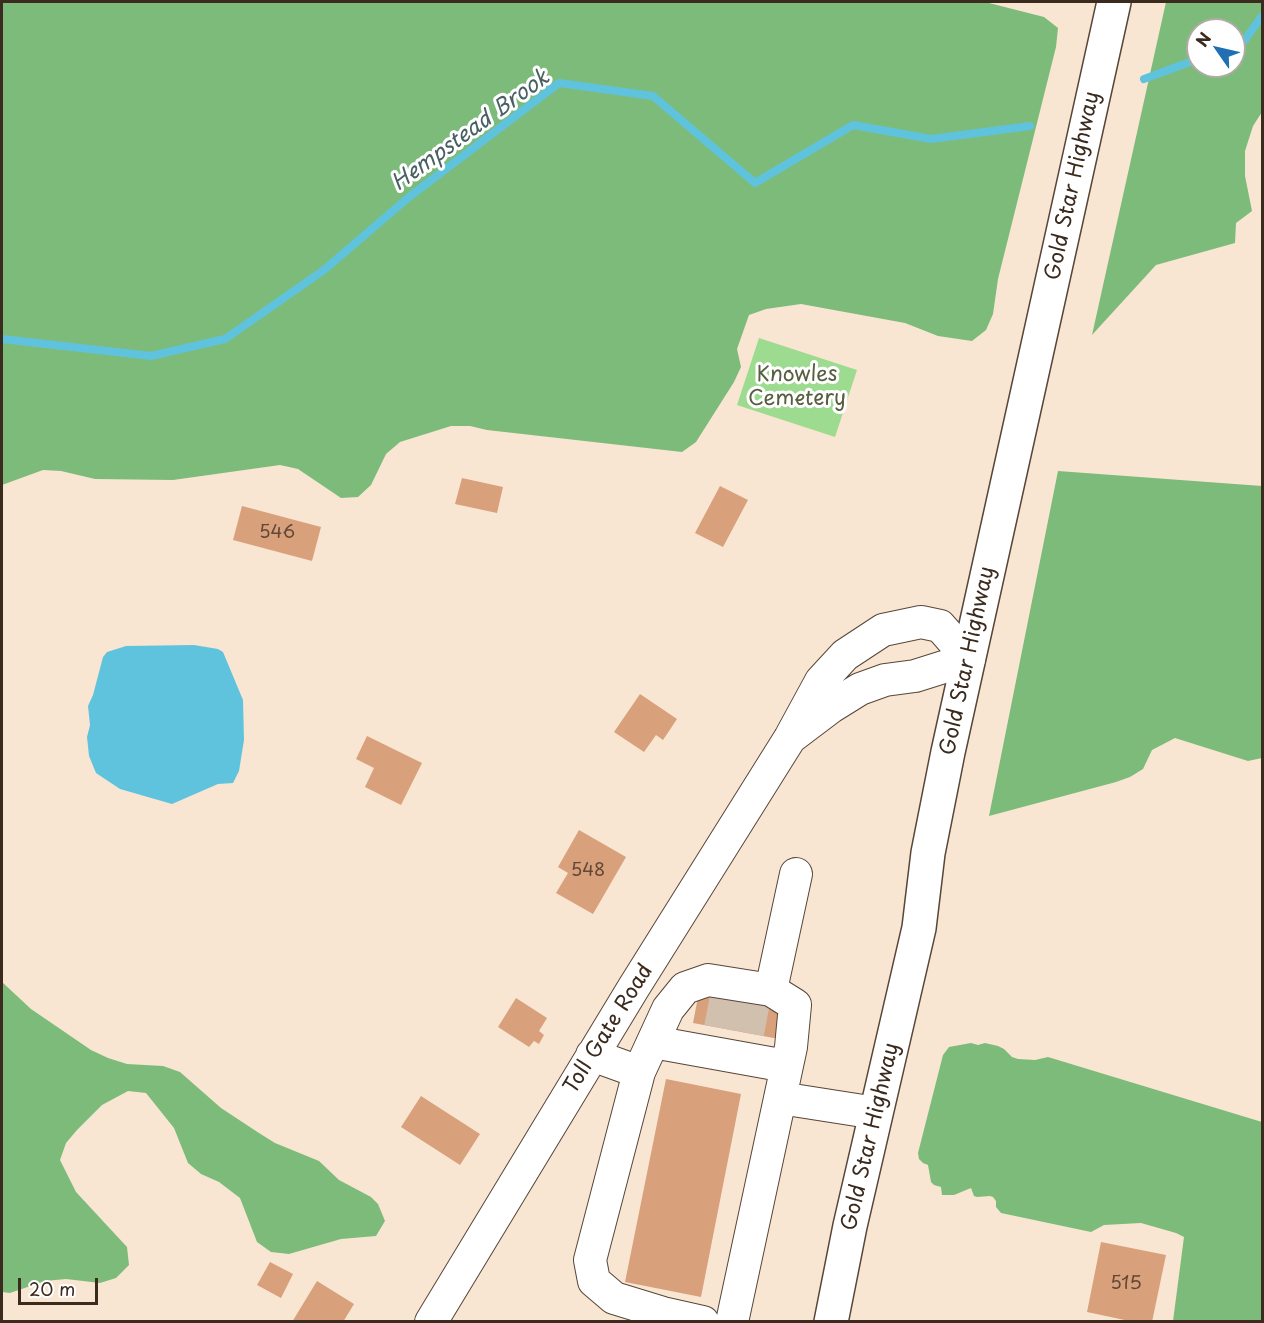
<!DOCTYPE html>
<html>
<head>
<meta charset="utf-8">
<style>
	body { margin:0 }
	#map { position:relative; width:1264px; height:1323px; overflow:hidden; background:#f8e6d2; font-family:"Playpen Sans",sans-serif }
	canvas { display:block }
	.frame { position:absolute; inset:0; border:3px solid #3b2a1e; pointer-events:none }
	.north { position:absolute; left:1186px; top:18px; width:60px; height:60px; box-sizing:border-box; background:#fff; border:2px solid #b1aaa5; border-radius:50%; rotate:304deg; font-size:16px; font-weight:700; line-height:24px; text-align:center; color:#3b2a1e }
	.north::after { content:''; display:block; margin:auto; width:21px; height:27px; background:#1f6fb2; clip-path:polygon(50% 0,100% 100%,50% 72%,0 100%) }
	.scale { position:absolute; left:18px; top:1278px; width:80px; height:27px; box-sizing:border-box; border:3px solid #3b2a1e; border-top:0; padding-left:8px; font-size:18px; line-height:21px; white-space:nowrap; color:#3b2a1e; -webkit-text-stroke:4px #fff; paint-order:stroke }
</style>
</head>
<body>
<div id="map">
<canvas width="1264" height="1323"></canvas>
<div class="frame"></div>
<div class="north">N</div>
<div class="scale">20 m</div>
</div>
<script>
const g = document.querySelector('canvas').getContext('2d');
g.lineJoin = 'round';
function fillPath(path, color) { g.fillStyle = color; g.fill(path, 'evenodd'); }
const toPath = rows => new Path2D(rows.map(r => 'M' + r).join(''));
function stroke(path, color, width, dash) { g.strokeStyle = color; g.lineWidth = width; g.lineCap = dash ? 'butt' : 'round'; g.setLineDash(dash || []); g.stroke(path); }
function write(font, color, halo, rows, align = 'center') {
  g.font = font + ' "Playpen Sans",sans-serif'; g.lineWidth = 6; g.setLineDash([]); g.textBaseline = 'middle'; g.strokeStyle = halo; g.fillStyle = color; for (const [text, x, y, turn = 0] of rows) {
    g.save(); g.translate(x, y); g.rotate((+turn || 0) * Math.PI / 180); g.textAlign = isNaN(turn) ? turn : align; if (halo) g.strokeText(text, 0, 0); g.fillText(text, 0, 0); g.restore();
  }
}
fillPath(toPath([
	[759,338,857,370,835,437,737,405]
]), '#9cdb90');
fillPath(toPath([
	[2,2,949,2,989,3,1044,17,1058,28,1056,47,998,279,993,314,986,330,972,341,938,336,905,323,801,304,766,309,749,315,737,349,741,367,734,382,696,442,682,452,487,430,470,426,451,426,400,442,386,454,371,485,358,497,341,498,298,469,280,465,173,480,95,479,61,471,43,470,2,485],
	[1166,2,1262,2,1262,112,1253,126,1245,151,1245,176,1252,211,1236,223,1235,243,1156,265,1092,335],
	[1198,30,1234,30,1234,66,1198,66],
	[1058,471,1262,486,1262,758,1248,761,1175,738,1152,750,1143,769,1130,777,1116,782,989,816],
	[2,982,31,1009,91,1050,108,1058,127,1064,163,1066,180,1072,221,1108,259,1133,275,1143,319,1161,339,1180,371,1197,378,1204,385,1221,376,1236,341,1239,289,1254,271,1252,257,1242,240,1198,219,1182,201,1174,188,1163,174,1128,146,1093,128,1091,102,1105,77,1130,66,1143,60,1160,76,1192,127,1247,129,1265,116,1278,100,1283,66,1279,45,1281,10,1293,2,1292],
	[971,1043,978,1045,985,1043,998,1046,1004,1049,1012,1057,1018,1059,1035,1060,1048,1057,1262,1122,1262,1321,1173,1321,1184,1237,1176,1233,1141,1223,1104,1225,1091,1232,1001,1213,996,1207,996,1201,993,1197,990,1196,977,1197,974,1196,971,1188,954,1195,942,1195,941,1187,934,1185,931,1182,928,1165,923,1163,919,1159,918,1153,943,1055,949,1047]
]), '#7dbb7a');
fillPath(toPath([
	[194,645,218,649,223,652,243,700,244,740,239,771,233,783,218,784,172,804,120,789,96,773,89,756,87,737,90,725,88,706,93,695,103,657,107,652,126,646]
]), '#60c3de');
stroke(toPath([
	[1234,49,1239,48,1262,16],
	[1144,79,1198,59],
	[2,339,151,356,225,339,324,270,409,197,559,83,653,96,755,183,853,125,931,139,1030,126]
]), '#60c3de', 8);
fillPath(toPath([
	[462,478,503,487,497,513,455,504],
	[720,486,748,500,723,547,695,533],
	[242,506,321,527,312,561,233,540],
	[640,694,677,719,663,740,656,735,644,752,614,732],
	[367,736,422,763,401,805,365,787,374,768,356,759],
	[579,830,626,857,593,914,556,893,568,873,558,867],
	[699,992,785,1008,779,1039,693,1023],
	[516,998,547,1018,539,1031,544,1035,539,1044,534,1041,529,1047,498,1027],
	[666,1079,741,1094,701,1297,625,1282],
	[421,1096,480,1134,460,1165,401,1127],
	[1101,1242,1166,1255,1152,1322,1134,1322,1087,1312],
	[270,1262,293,1274,281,1298,257,1285],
	[317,1281,354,1304,343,1322,292,1322]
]), '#d9a07c');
stroke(toPath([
	[720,1028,726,997],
	[748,1033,754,1002]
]), '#d2c0ae', 32, [32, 16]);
const minor = toPath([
	[771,990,796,874],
	[653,1042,786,1066],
	[592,1055,639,1072,668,1009,685,988,708,980,771,990,795,1005,791,1047,732,1322],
	[639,1072,590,1260,594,1281,614,1298,663,1313,703,1322],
	[780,1098,876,1113],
	[431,1322,634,987,790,738,821,681,845,655,883,630,921,622,940,626,969,659,915,676,885,680,860,689,831,707,790,738]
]);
const major = toPath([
	[831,1322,850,1226,919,928,928,853,948,752,1114,2]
]);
stroke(minor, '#574639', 34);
stroke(major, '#574639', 36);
stroke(minor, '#fff', 32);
stroke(major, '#fff', 33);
write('18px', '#624836', null, [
	["546",277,533],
	["548",588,871],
	["515",1126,1284]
]);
write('21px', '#3b2a1e', '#fff', [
	["Gold Star Highway",1073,186,-78],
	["Gold Star Highway",968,661,-78],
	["Toll Gate Road",609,1029,-58],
	["Gold Star Highway",871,1137,-77]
]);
write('21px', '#585f40', '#fff', [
	["Knowles",797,375],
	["Cemetery",797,399]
]);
write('italic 22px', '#486061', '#fff', [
	["Hempstead Brook",471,131,-36]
]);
</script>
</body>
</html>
